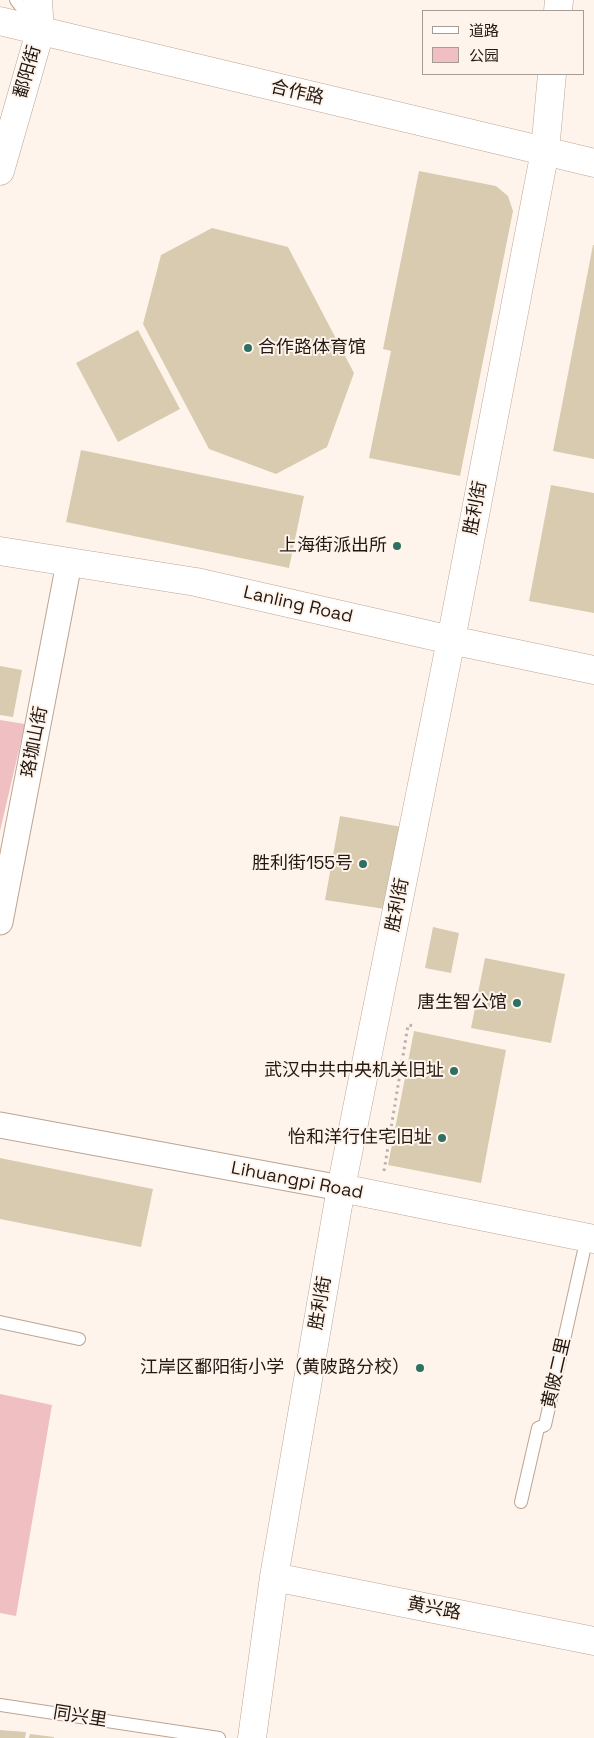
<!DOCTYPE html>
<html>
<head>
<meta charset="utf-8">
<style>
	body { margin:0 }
	#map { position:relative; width:594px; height:1738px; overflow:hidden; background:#fff4ec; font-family:"Space Grotesk","Noto Sans SC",sans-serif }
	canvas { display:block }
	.legend { position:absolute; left:422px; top:10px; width:162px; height:65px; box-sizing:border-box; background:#fff4ec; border:1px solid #a79c95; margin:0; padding:6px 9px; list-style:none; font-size:15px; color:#231912 }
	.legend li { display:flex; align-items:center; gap:10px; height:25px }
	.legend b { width:25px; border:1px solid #a79c95 }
</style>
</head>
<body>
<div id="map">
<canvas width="594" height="1738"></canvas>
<ul class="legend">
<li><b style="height:6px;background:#fff"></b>道路</li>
<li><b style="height:14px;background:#efbfc2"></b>公园</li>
</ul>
</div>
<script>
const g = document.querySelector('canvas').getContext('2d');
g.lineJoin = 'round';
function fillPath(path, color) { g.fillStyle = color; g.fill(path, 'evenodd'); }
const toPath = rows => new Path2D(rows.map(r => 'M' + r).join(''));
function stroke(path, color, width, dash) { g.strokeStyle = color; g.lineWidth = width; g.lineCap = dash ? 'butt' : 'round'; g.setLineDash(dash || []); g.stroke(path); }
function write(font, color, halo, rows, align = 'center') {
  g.font = font + ' "Space Grotesk","Noto Sans SC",sans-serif'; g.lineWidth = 4; g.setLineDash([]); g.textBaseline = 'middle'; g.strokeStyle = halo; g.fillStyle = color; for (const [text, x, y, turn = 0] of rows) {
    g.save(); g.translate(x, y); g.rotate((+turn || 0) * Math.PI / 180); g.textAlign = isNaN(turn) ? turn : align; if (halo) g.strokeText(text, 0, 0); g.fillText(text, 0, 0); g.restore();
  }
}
fillPath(toPath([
	[0,720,25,724,0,831],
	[0,1394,52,1405,16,1616,0,1613]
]), '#efbfc2');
fillPath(toPath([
	[419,171,496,186,508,196,513,211,460,476,369,458,391,351,383,349],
	[212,228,288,247,354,373,327,447,276,474,209,449,143,324,161,255],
	[593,245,594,245,594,459,553,451],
	[138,330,180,409,118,442,76,363],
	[81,450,304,496,289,568,66,522],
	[551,485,594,493,594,613,529,601],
	[0,666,22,670,13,717,0,715],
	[340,816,402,827,385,909,325,900],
	[433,927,459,933,451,973,425,968],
	[485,958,565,974,551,1043,471,1028],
	[414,1031,506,1050,481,1183,388,1165],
	[0,1158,153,1189,141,1247,0,1219],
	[0,1730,26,1732,25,1738,0,1738],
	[30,1734,54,1737,54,1738,29,1738]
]), '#d9cbaf');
const lane = toPath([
	[16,0,34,24],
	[0,1322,79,1339],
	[521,1502,538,1428,545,1425,587,1237],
	[0,1705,219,1738]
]);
const street = toPath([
	[0,922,69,563],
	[0,1125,341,1188]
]);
const secondary = toPath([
	[558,11,559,0],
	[0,21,594,163],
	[0,171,40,32,38,0],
	[0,551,196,582,451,640,594,670],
	[341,1188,594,1239],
	[274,1577,594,1641],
	[252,1738,274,1577,341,1188,451,640,545,151,552,74]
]);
stroke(lane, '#bda491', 14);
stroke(street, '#bda491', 27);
stroke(secondary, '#bda491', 29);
stroke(toPath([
	[384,1171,408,1025,415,1026]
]), '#bcb2aa', 3, [2.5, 4]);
stroke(lane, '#fff', 12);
stroke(street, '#fff', 25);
stroke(secondary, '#fff', 28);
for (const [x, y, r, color] of [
	[248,348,5,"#2e7061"],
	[397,546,5,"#2e7061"],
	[363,864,5,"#2e7061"],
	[517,1003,5,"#2e7061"],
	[454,1071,5,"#2e7061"],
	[442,1138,5,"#2e7061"],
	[420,1368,5,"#2e7061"]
]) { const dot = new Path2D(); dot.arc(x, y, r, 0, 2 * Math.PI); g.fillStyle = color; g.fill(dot); stroke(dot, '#fff4ec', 2); }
write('18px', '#231912', '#fff4ec', [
	["鄱阳街",28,72,-74],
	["合作路",297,93,13],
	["胜利街",476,508,-79],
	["Lanling Road",298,605,13],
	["珞珈山街",35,742,-79],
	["胜利街",398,905,-79],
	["Lihuangpi Road",297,1181,11],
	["胜利街",321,1303,-80],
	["黄陂二里",557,1373,-77],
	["黄兴路",434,1609,11],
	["同兴里",80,1717,9]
]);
write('18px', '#231912', '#fff4ec', [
	["合作路体育馆",258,348,"left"],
	["上海街派出所",387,546],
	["胜利街155号",353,864],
	["唐生智公馆",507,1003],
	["武汉中共中央机关旧址",444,1071],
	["怡和洋行住宅旧址",432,1138],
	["江岸区鄱阳街小学（黄陂路分校）",410,1368]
], 'right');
</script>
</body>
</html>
